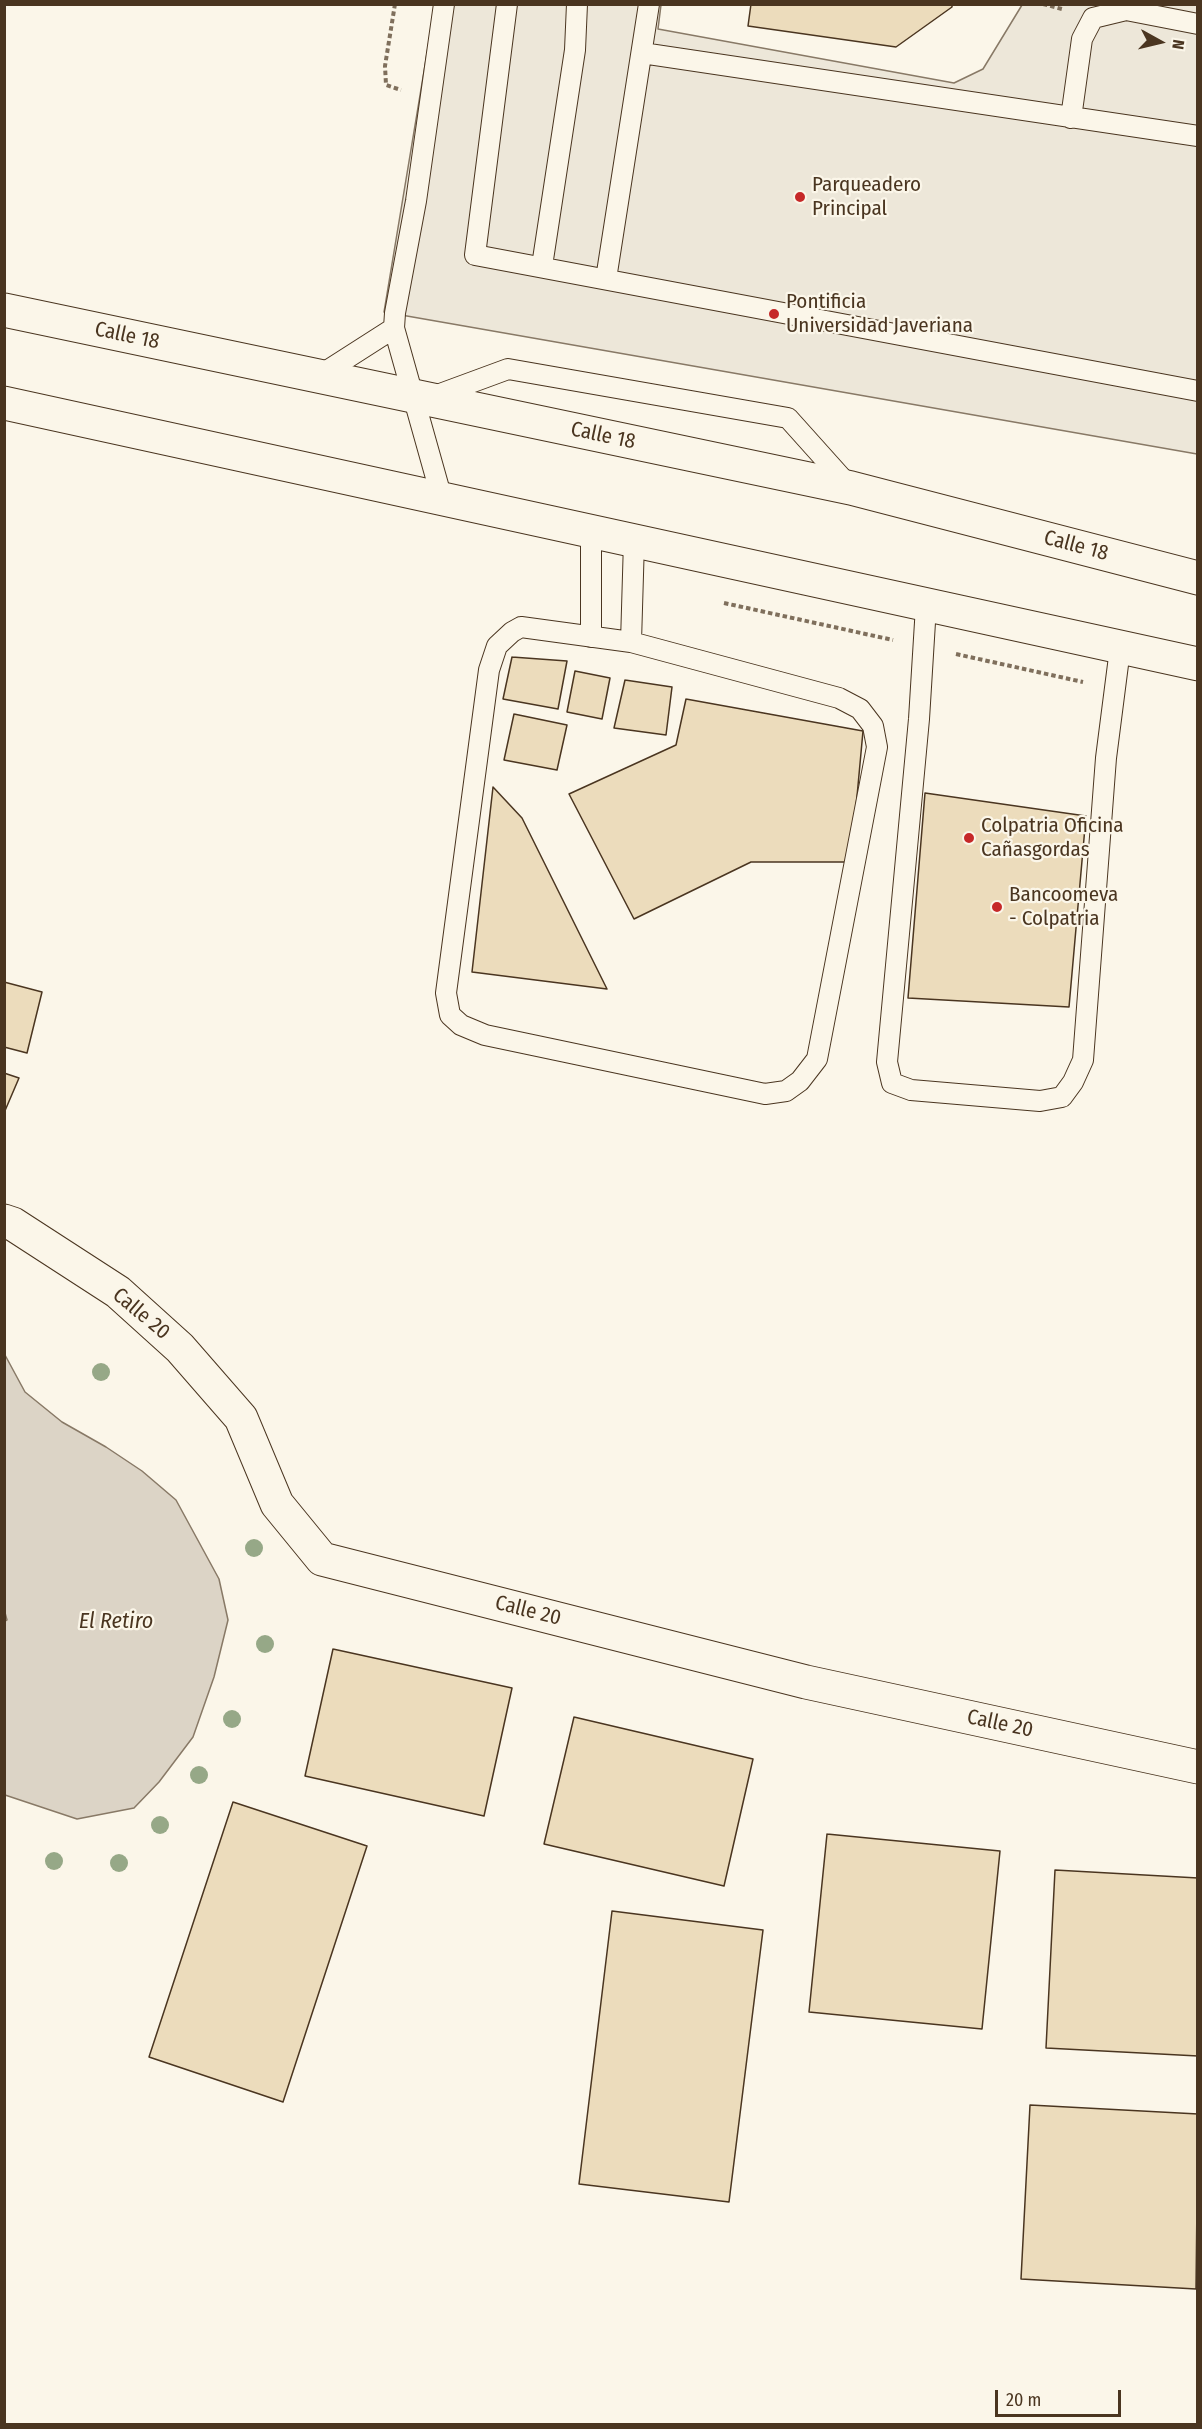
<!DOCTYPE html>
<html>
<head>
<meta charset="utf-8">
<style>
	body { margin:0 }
	#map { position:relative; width:1202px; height:2429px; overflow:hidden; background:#fbf6e9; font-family:"Fira Sans Condensed",sans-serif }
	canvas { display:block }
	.frame { position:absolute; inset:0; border:6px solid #4a3520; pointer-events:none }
	.north { position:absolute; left:1130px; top:12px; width:60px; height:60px; -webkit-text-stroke:4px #fbf6e9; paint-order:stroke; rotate:98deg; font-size:16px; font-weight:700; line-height:24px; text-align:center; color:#4a3520 }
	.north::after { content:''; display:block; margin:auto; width:21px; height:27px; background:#4a3520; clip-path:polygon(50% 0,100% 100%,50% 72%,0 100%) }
	.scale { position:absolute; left:995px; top:2390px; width:126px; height:27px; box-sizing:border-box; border:3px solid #4a3520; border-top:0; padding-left:8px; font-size:18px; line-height:21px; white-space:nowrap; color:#4a3520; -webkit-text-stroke:4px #fbf6e9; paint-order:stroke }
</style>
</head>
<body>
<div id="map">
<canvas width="1202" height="2429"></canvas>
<div class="frame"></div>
<div class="north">N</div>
<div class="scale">20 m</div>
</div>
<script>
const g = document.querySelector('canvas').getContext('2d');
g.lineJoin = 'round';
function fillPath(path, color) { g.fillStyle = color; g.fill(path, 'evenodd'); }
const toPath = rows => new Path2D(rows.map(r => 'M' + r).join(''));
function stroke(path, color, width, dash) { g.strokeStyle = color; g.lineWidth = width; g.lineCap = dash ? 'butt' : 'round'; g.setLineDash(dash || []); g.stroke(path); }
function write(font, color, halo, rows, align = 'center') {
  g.font = font + ' "Fira Sans Condensed",sans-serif'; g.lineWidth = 4.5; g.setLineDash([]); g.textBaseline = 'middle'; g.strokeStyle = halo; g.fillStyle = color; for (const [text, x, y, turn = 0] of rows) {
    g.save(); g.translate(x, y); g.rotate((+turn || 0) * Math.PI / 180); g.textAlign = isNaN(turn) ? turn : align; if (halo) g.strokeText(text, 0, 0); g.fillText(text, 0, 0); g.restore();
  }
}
const parking = toPath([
	[435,5,661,5,658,29,954,83,983,69,1022,5,1197,5,1197,454,384,312,435,5]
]);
fillPath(parking, '#ede7d9');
stroke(parking, '#887966', 1.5);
const water = toPath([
	[5,1355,25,1392,62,1422,106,1447,142,1471,176,1500,219,1579,228,1620,214,1677,193,1737,159,1782,134,1808,77,1819,5,1795,4,1622,7,1620,4,1609,5,1355]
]);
fillPath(water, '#dcd4c6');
stroke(water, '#887966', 1.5);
const building = toPath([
	[751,4,952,4,952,7,896,47,748,26,751,4],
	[512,657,567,661,558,709,503,699,512,657],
	[575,671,610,678,602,719,567,712,575,671],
	[625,680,672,687,666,735,614,728,625,680],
	[686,699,863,731,851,862,751,862,634,919,569,794,676,745,686,699],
	[514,714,567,725,557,770,504,760,514,714],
	[493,787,522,818,607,989,472,972,493,787],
	[925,793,1086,816,1069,1007,908,998,925,793],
	[4,982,42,992,27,1053,4,1047,4,982],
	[4,1073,19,1078,4,1113,4,1073],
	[333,1649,512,1688,484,1816,305,1776,333,1649],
	[574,1717,753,1759,724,1886,544,1844,574,1717],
	[233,1802,367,1846,283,2102,149,2057,233,1802],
	[827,1834,1000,1851,982,2029,809,2012,827,1834],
	[1055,1870,1198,1878,1198,2056,1046,2048,1055,1870],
	[612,1911,763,1930,729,2202,579,2184,612,1911],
	[1030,2105,1198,2114,1196,2289,1021,2279,1030,2105]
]);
fillPath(building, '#ecdcbc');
stroke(building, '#4a3520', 1.5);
const lane = toPath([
	[507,4,475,255,1198,391],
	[642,53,1198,136],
	[1071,118,1082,39,1093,18,1126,10,1198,24],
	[542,266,575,50,577,4],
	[606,279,649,4],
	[319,376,394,328],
	[432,397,508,369,788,418,849,486],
	[442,499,394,328,395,313,416,201,444,4],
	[591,532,591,637],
	[926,606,919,719,887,1062,892,1083,911,1090,1040,1101,1062,1097,1073,1082,1083,1060,1106,758,1120,649],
	[521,627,631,642,839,698,860,709,873,726,877,747,817,1059,800,1081,786,1091,765,1094,485,1035,461,1025,450,1015,446,993,489,670,497,646,512,632,521,627],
	[631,642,634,541]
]);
const street = toPath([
	[4,1221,13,1224,118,1292,180,1348,241,1418,277,1504,322,1559,806,1682,1198,1767]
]);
const secondary = toPath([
	[4,310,851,488,1198,578],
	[4,403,1198,664]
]);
stroke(lane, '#4a3520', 22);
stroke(street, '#4a3520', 35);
stroke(secondary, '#4a3520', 35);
stroke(toPath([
	[395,4,385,66,386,85,401,90],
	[1043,4,1062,9],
	[724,603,893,640],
	[956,654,1083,682]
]), '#7f6f5c', 4, [4.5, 3]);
stroke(lane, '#fbf6e9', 20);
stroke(street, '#fbf6e9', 33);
stroke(secondary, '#fbf6e9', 33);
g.fillStyle = '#96a887';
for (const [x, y] of [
	[101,1372],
	[254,1548],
	[265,1644],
	[232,1719],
	[199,1775],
	[160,1825],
	[54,1861],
	[119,1863]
]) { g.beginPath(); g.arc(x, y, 9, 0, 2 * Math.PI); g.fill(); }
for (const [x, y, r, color] of [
	[800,197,6,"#c62828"],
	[774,314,6,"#c62828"],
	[969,838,6,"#c62828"],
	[997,907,6,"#c62828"]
]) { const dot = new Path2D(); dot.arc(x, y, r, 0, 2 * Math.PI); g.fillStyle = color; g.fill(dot); stroke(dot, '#fbf6e9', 2); }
write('21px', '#4a3520', '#fbf6e9', [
	["Parqueadero",812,185],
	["Principal",812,209],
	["Pontificia",786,302],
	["Universidad Javeriana",786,326],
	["Colpatria Oficina",981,826],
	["Cañasgordas",981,850],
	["Bancoomeva",1009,895],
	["- Colpatria",1009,919]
], 'left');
write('21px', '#4a3520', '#fbf6e9', [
	["Calle 18",127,336,12],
	["Calle 18",603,436,12],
	["Calle 18",1076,546,15],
	["Calle 20",141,1314,40],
	["Calle 20",528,1611,14],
	["Calle 20",1000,1724,12]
]);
write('italic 22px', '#4a3520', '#fbf6e9', [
	["El Retiro",116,1622]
]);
</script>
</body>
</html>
